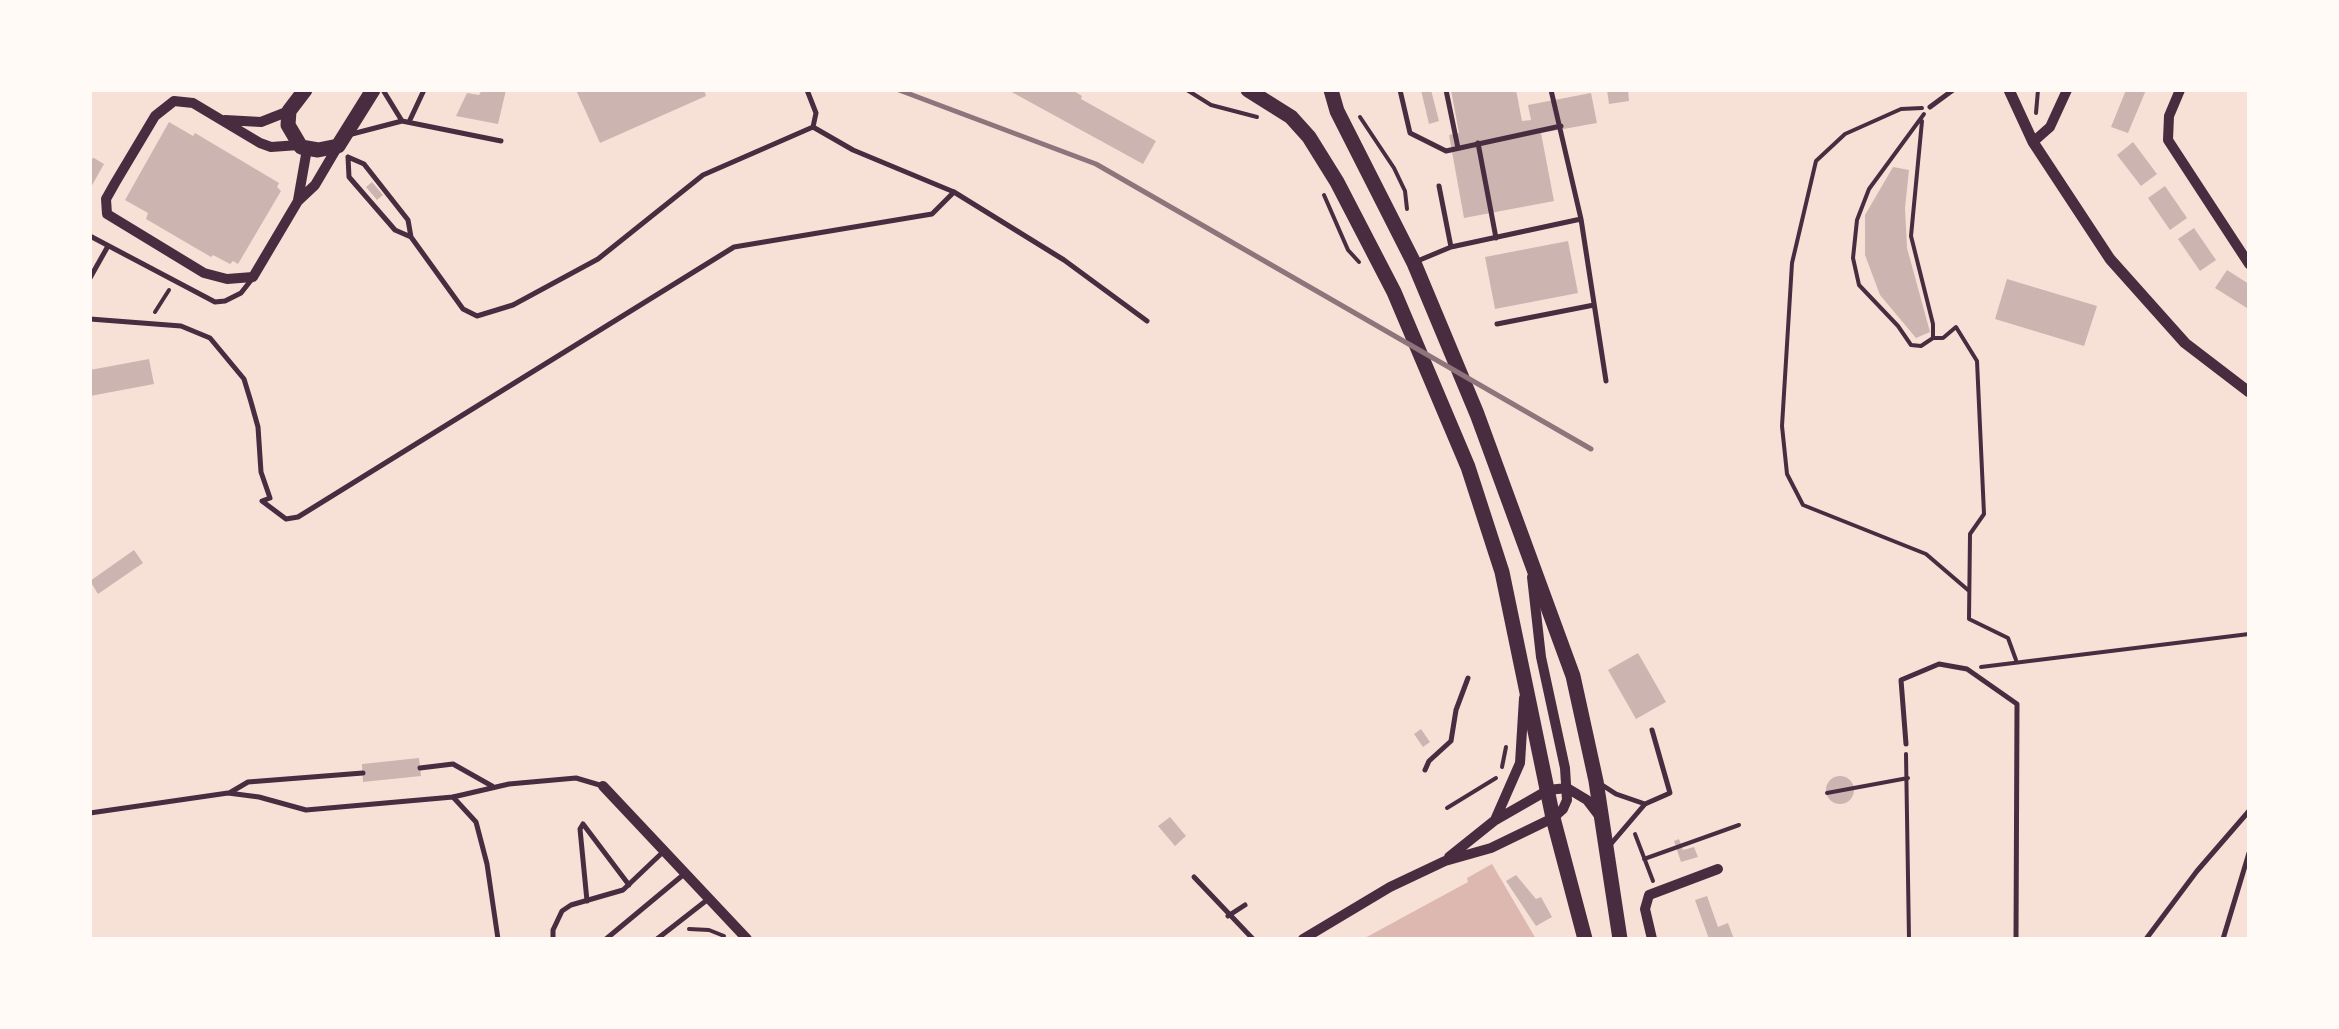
<!DOCTYPE html>
<html>
<head>
<meta charset="utf-8">
<style>
	body { margin:0 }
	#map { position:relative; width:2339px; height:1029px; overflow:hidden; background:#f7e1d7; font-family:Rubik,sans-serif }
	canvas { display:block }
	.frame { position:absolute; inset:0; border:92px solid #fffaf5; pointer-events:none }
</style>
</head>
<body>
<div id="map">
<canvas width="2339" height="1029"></canvas>
<div class="frame"></div>
</div>
<script>
const g = document.querySelector('canvas').getContext('2d');
g.lineJoin = 'round';
function fillPath(path, color) { g.fillStyle = color; g.fill(path, 'evenodd'); }
const toPath = rows => new Path2D(rows.map(r => 'M' + r).join(''));
function stroke(path, color, width, dash) { g.strokeStyle = color; g.lineWidth = width; g.lineCap = dash ? 'butt' : 'round'; g.setLineDash(dash || []); g.stroke(path); }
fillPath(toPath([
	[1492,864,1536,939,1363,939,1468,882,1467,878]
]), '#dcb8b0');
fillPath(toPath([
	[482,90,506,90,498,124,456,116,467,93,479,95],
	[576,90,704,90,706,96,600,143],
	[1008,90,1072,90,1082,96,1081,99,1156,141,1143,164],
	[1421,90,1431,90,1439,121,1429,124],
	[1451,90,1516,90,1522,121,1531,120,1528,105,1591,93,1597,123,1541,133,1554,201,1464,218,1449,135,1459,133],
	[1607,90,1628,90,1629,101,1609,104],
	[2126,90,2146,90,2128,133,2111,127],
	[169,122,193,136,195,133,279,183,277,187,281,191,238,264,233,261,230,264,213,255,211,257,146,219,148,213,125,200],
	[2133,142,2157,174,2141,186,2117,155],
	[94,158,104,164,90,189,90,159],
	[1893,167,1909,170,1905,208,1907,248,1930,332,1916,338,1880,295,1865,255,1865,215],
	[372,182,383,195,377,200,366,187],
	[2165,186,2187,218,2170,230,2148,198],
	[2194,228,2216,260,2200,271,2178,239],
	[1568,241,1578,293,1495,309,1485,257],
	[2227,270,2249,284,2247,308,2215,288],
	[2007,279,2097,306,2084,346,1995,319],
	[149,359,154,384,90,396,90,370],
	[134,550,143,563,98,594,90,581],
	[1638,653,1666,702,1636,719,1608,670],
	[1421,729,1430,742,1423,747,1414,734],
	[419,758,421,776,363,782,362,764],
	'1826 790a14 14 0 1 1 28 0a14 14 0 1 1-28 0Z',
	[1170,817,1186,836,1175,846,1158,826],
	[1679,839,1683,850,1694,847,1698,857,1681,862,1674,841],
	[1516,875,1536,899,1541,897,1552,917,1536,926,1506,881],
	[1707,896,1718,927,1728,923,1734,939,1709,939,1695,900]
]), '#ccb4b1');
stroke(toPath([
	[1187,90,1211,105,1257,117],
	[1922,108,1901,109,1845,134,1816,161,1792,263,1782,426,1787,474,1803,505,1926,554,1968,590],
	[2036,113,2038,90],
	[1924,114,1869,189,1857,220,1853,258,1859,285,1898,326,1911,345,1921,346,1933,338,1943,338,1956,327,1977,361,1984,514,1970,534,1969,619,2008,638,2016,660],
	[1360,117,1394,168,1405,191,1407,209],
	[1922,121,1911,236,1933,324,1933,338],
	[1324,195,1348,250,1359,262],
	[155,312,169,290],
	[1981,667,2249,634],
	[1906,754,1909,939],
	[1502,767,1506,747],
	[1827,793,1908,778],
	[1447,808,1496,778],
	[1635,834,1653,881],
	[1644,859,1739,825],
	[689,929,709,930,724,936]
]), '#4a2c40', 4);
stroke(toPath([
	[383,90,402,121],
	[1400,90,1410,133,1446,151,1561,126],
	[1446,90,1458,148],
	[1551,90,1581,219,1606,381],
	[1930,107,1953,90],
	[409,122,424,90],
	[813,127,853,150,954,192,1064,260,1147,321],
	[352,134,402,121,501,141],
	[1478,143,1496,238],
	[348,157,364,164,408,220,411,237,463,309,477,316,513,305,598,259,703,175,813,127,816,113,807,90],
	[348,157,349,177,395,230,411,237],
	[1439,186,1451,247],
	[90,236,215,302,225,301,241,293,252,279],
	[1415,262,1451,247,1581,219],
	[90,278,108,246],
	[90,319,181,326,210,338,244,379,251,402,258,427,261,472,270,498,262,501,286,519,298,517,734,247,932,214,954,192],
	[1497,324,1594,305],
	[1906,744,1901,680,1939,664,1967,669,2017,704,2016,939],
	[420,768,453,764,492,786],
	[1425,770,1429,761,1451,741,1456,710,1468,678],
	[1602,785,1616,794,1645,804],
	[231,792,248,782,363,773],
	[453,797,476,822,487,864,498,939],
	[90,813,228,793,259,797,306,810,453,797,509,784,576,778,603,786],
	[1610,845,1645,804,1670,793,1652,730],
	[1194,877,1253,939],
	[587,901,580,829,583,824,629,885],
	[1228,916,1245,905],
	[553,939,553,930,562,911,571,905,623,890,664,851],
	[606,939,683,875],
	[657,939,707,900],
	[2146,939,2197,871,2249,811],
	[2223,939,2249,853]
]), '#4a2c40', 5);
stroke(toPath([
	[2180,90,2169,116,2168,140,2249,264],
	[225,120,261,122,289,111],
	[2033,142,2050,127,2067,90],
	[299,145,271,147,260,143,193,103,174,101,155,116,115,183,106,199,107,214,204,273,227,279,253,277,298,201,315,185,338,146],
	[298,200,307,149],
	[603,786,747,939],
	[1495,820,1520,763,1524,698],
	[1449,857,1494,821,1548,790,1567,788,1587,800,1600,817],
	[1303,939,1390,887,1445,861,1491,848,1553,818,1563,809,1567,800,1565,768,1541,657,1532,577],
	[1652,939,1645,909,1649,895,1718,869]
]), '#4a2c40', 10);
stroke(toPath([
	[2009,90,2033,142,2110,259,2185,343,2249,392]
]), '#4a2c40', 11);
stroke(toPath([
	[305,90,289,111,288,125,301,147,318,150,338,146,373,90],
	[1248,90,1291,117,1309,137,1337,182,1394,292,1468,467,1502,572,1553,818,1585,939],
	[1331,90,1337,111,1414,263,1442,330,1477,414,1573,676,1596,781,1620,939]
]), '#4a2c40', 15);
stroke(toPath([
	[899,90,1096,164,1591,449]
]), '#8f747c', 5);
</script>
</body>
</html>
